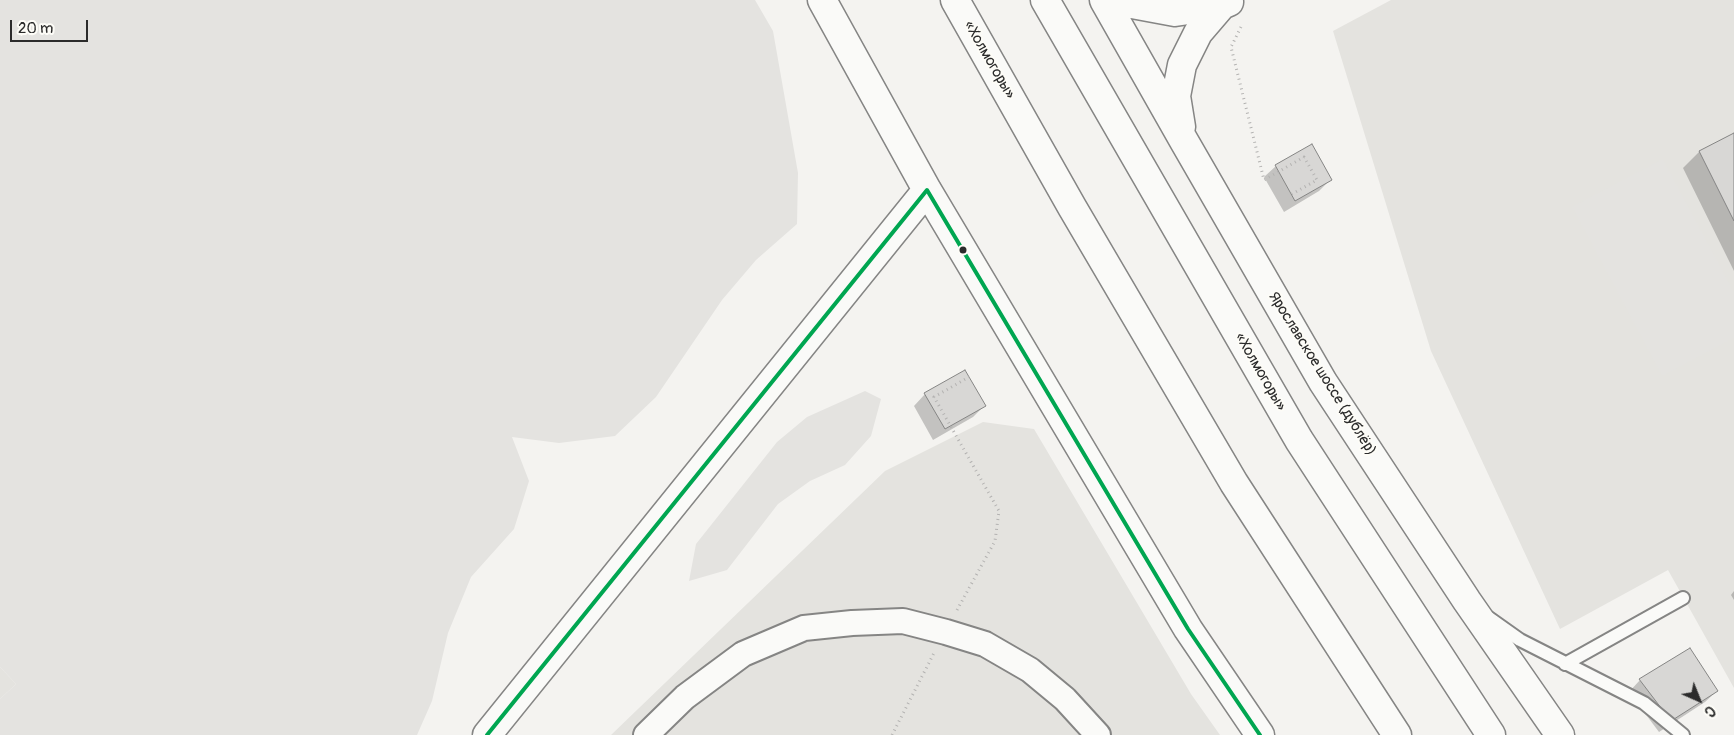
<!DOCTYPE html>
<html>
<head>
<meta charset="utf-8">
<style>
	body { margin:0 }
	#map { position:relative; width:1734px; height:735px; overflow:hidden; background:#f4f3f0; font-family:Pangolin,sans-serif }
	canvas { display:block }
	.north { position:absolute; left:1674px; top:675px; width:50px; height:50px; -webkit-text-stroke:4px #fdfcf7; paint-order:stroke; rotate:136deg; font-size:14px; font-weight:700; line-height:20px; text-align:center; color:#2b2b2b }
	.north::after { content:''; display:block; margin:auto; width:18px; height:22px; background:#2b2b2b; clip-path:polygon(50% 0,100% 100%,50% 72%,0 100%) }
	.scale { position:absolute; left:10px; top:20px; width:78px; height:22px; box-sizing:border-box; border:2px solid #2b2b2b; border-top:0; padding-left:6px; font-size:15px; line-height:18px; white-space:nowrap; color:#2b2b2b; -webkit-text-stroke:4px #fdfcf7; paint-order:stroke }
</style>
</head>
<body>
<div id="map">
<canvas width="1734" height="735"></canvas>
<div class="north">С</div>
<div class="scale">20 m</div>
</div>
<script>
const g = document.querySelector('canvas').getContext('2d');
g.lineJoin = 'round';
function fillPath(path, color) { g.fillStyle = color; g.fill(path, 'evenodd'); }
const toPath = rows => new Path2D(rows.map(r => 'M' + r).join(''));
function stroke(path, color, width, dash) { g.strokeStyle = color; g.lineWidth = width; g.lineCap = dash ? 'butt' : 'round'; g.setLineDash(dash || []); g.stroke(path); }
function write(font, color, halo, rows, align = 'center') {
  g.font = font + ' Pangolin,sans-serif'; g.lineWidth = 4; g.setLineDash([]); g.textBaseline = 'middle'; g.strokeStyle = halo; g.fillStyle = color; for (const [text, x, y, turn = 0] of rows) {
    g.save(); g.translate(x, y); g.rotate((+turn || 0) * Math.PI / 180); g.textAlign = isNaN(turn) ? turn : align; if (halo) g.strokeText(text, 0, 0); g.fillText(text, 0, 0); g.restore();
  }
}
fillPath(toPath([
	[1391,0,1734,0,1734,688,1668,570,1560,629,1431,351,1333,31],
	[983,422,1034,429,1191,694,1220,735,611,735,885,471],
	[0,667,16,684,0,699]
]), '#e4e3df');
fillPath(toPath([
	[0,0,755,0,773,31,798,173,797,224,756,260,722,300,656,397,615,436,559,443,512,437,529,481,514,529,471,577,448,633,432,701,417,735,0,735,0,699,16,684,0,667],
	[1663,159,1734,292,1734,338,1662,376,1572,207],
	[865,391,881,399,871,436,845,465,810,481,778,504,727,570,689,581,696,544,777,442,807,417]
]), '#e4e3e0');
fillPath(toPath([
	[1734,134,1734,271,1683,168,1699,152],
	[1276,166,1330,180,1319,191,1284,212,1264,177],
	[925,394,984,406,973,417,933,440,914,406],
	[1734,591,1734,600,1731,595],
	[1640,680,1717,691,1705,702,1659,732,1629,692]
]), '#0003');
const building = toPath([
	[1734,133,1734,221,1699,151,1734,133],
	[1312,144,1332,180,1295,201,1275,165,1312,144],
	[965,370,986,406,945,429,924,393,965,370],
	[1690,648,1718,691,1671,721,1639,679,1690,648]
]);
fillPath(building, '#d8d7d5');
stroke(building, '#858584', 1);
const service = toPath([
	[1489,618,1520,640,1644,703,1683,735],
	[1565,664,1683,598]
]);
const minor = toPath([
	[646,735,685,697,743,654,804,628,852,623,903,621,946,632,985,644,1030,670,1065,699,1098,735]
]);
const tertiary = toPath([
	[822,0,927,190,1188,629,1260,735],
	[1104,0,1184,141,1323,382,1467,601,1560,735],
	[1124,0,1132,4,1175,12,1222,5,1229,2],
	[1181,127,1176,96,1182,65,1198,33,1222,5],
	[487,735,927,190]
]);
const trunk = toPath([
	[955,0,1072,207,1234,483,1397,735],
	[1045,0,1299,440,1491,735]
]);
stroke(service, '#858584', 16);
stroke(minor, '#858584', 28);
stroke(tertiary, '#858584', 31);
stroke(trunk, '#858584', 31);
stroke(toPath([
	[1241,27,1231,47,1264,180,1304,157,1317,180,1292,194],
	[957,610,995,541,999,511,934,397,969,377],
	[892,735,934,653]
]), '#b3b2b1', 3, [1, 4]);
stroke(service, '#fafaf8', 12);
stroke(minor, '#fafaf8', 24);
stroke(tertiary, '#fafaf8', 28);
stroke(trunk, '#fafaf8', 28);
stroke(toPath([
	[487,735,927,190,1188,629,1260,735]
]), '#00a651', 4);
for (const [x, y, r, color] of [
	[963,250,4.5,"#2b2b2b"]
]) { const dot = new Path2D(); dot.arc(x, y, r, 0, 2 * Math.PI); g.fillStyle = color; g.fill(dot); stroke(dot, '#fdfcf7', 2); }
write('15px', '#2b2b2b', '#fdfcf7', [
	["«Холмогоры»",989,60,60],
	["«Холмогоры»",1260,372,60],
	["Ярославское шоссе (дублёр)",1322,374,58]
]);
</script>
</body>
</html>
